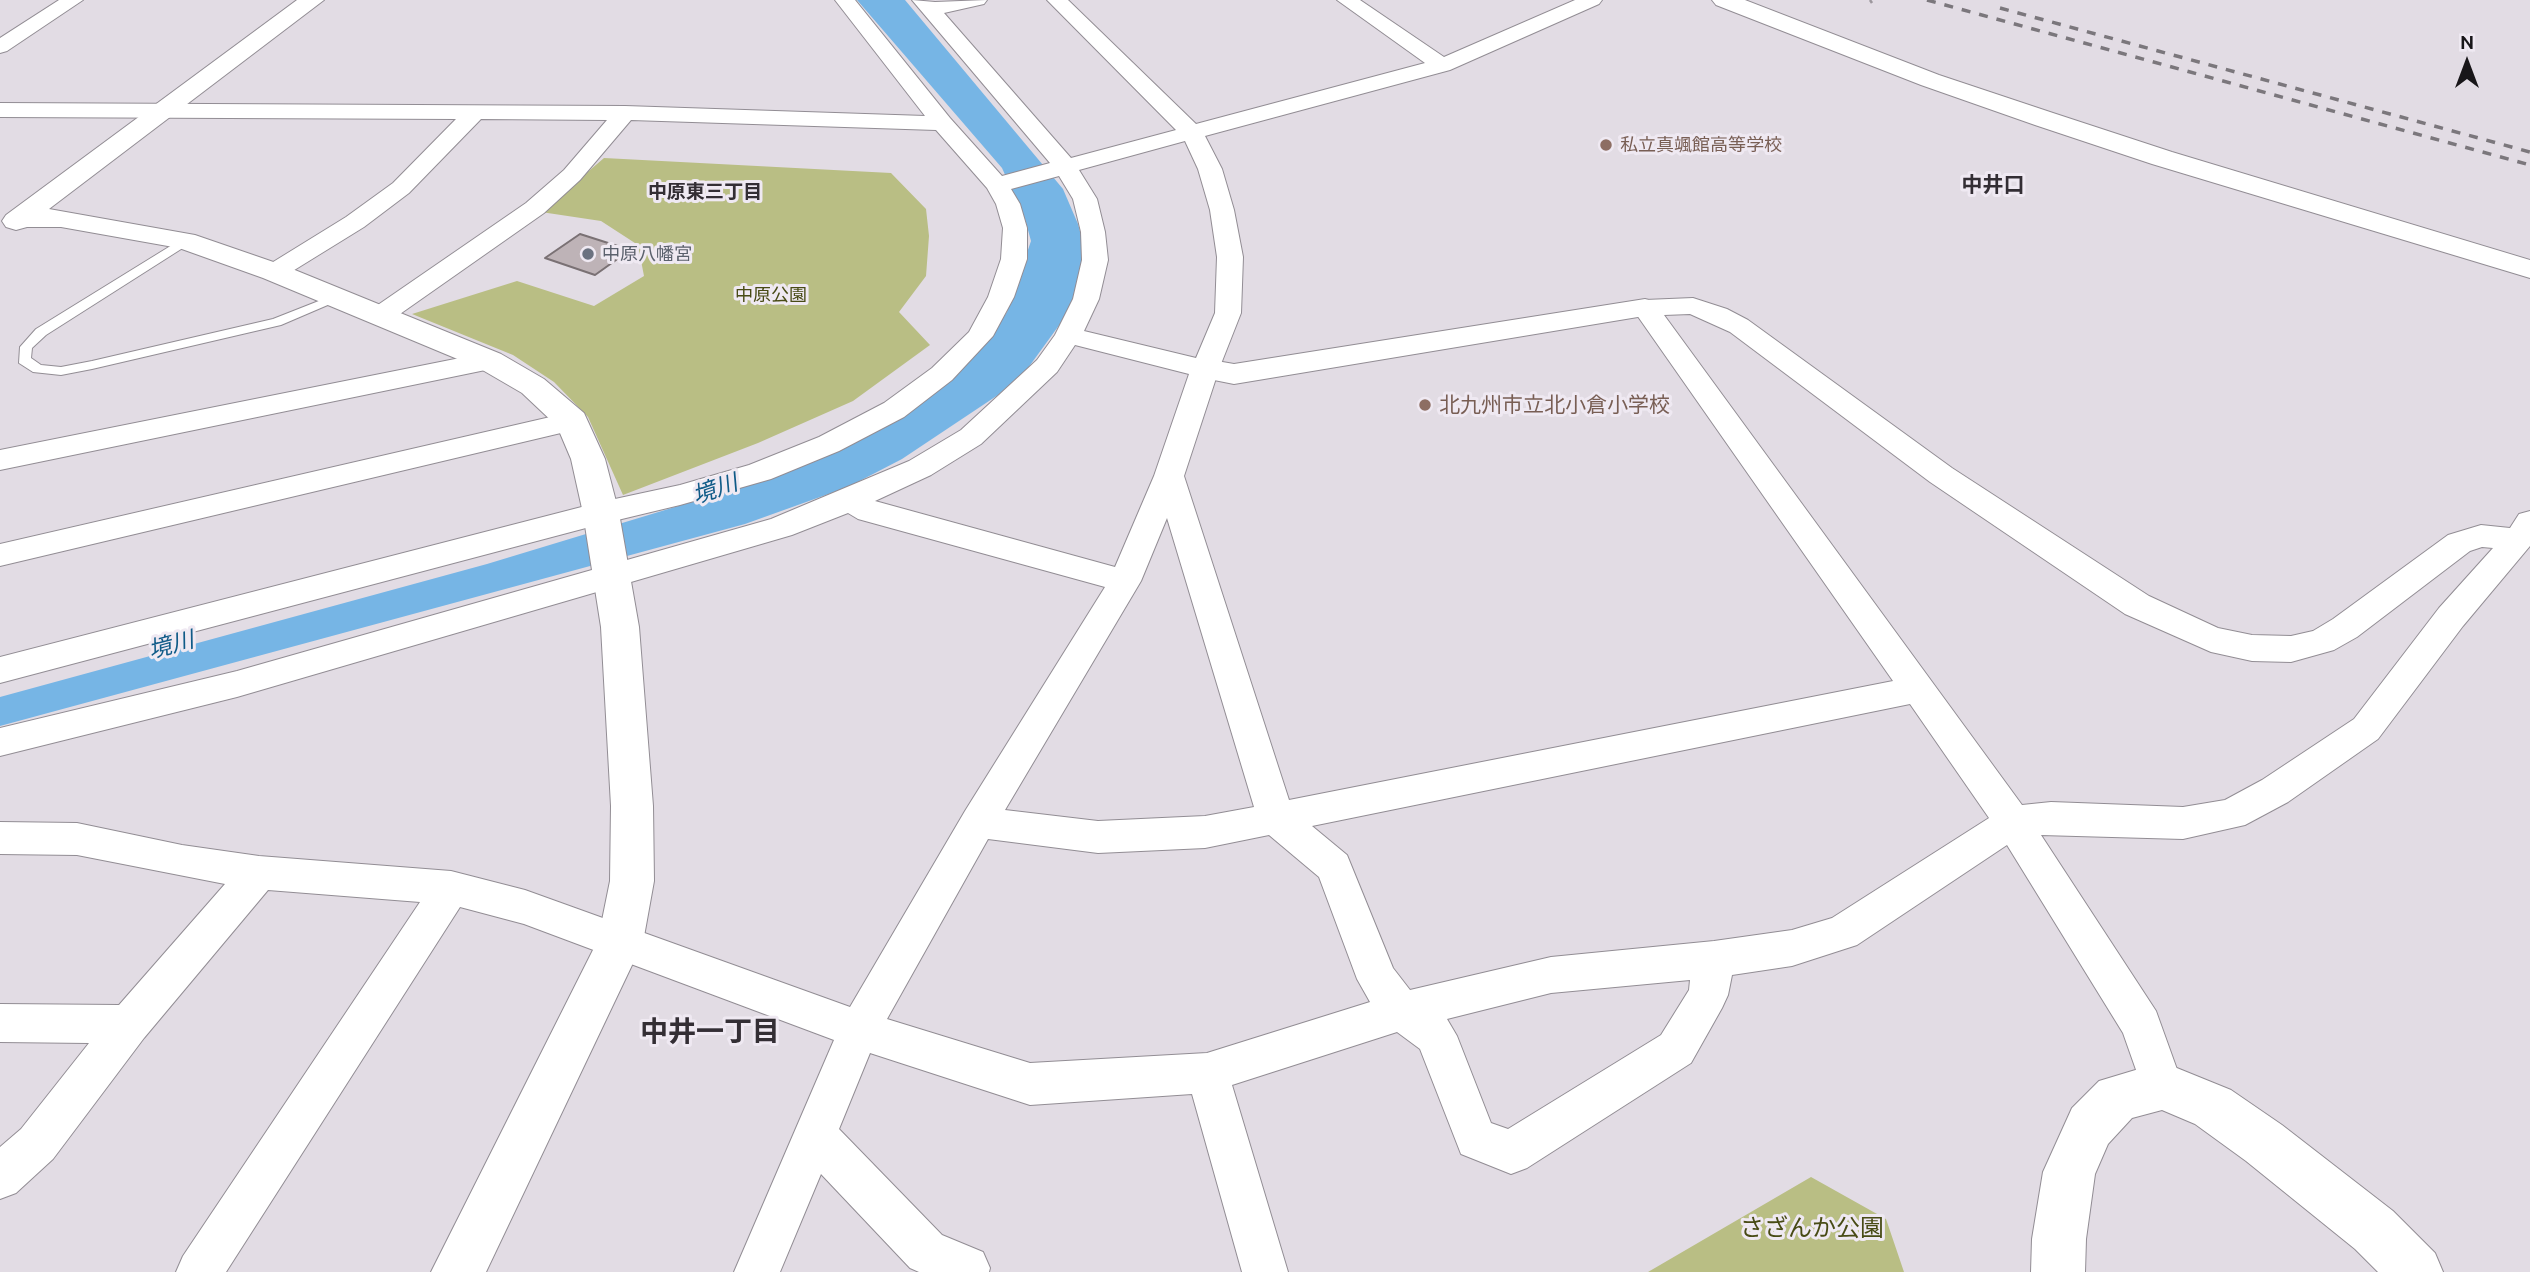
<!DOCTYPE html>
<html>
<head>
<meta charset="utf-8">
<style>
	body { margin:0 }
	#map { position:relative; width:2530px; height:1272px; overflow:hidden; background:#e2dce4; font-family:Ubuntu,sans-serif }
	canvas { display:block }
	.north { position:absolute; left:2432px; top:28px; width:70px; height:70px; -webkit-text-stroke:5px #efe9f2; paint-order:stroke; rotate:0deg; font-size:19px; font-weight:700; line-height:28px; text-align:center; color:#181619 }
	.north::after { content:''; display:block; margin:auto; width:24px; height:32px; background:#181619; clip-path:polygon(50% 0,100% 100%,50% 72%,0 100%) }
</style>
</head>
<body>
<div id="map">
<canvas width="2530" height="1272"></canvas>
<div class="north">N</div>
</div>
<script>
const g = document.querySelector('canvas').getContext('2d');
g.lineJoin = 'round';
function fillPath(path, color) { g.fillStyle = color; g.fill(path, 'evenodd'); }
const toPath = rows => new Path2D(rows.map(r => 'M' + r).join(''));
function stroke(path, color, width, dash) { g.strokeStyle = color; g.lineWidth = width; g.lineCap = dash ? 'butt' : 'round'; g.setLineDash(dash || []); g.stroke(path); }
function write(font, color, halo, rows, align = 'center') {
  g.font = font + ' Ubuntu,"Noto Sans JP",sans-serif'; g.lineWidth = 6; g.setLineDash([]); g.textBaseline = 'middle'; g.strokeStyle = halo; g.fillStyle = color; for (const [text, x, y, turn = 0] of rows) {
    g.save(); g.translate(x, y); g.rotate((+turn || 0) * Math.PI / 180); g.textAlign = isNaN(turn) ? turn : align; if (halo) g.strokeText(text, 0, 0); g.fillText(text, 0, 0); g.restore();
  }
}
fillPath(toPath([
	[604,158,891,173,926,209,929,236,926,276,899,312,930,345,853,401,758,443,623,495,588,417,554,382,513,355,412,314,517,281,594,306,644,276,638,245,601,221,541,212],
	[1811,1177,1886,1219,1904,1272,1648,1272]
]), '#b9be84');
fillPath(toPath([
	[857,0,905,0,1063,189,1078,224,1084,246,1077,289,1068,313,1028,368,998,395,902,459,848,487,745,524,0,726,0,697,487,564,764,480,990,337,1007,312,1031,241,1025,219,1002,168]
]), '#76b5e5');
const building = toPath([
	[580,234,630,250,595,275,545,258,580,234]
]);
fillPath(building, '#beb3b7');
stroke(building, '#7a7174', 2);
const lane = toPath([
	[185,237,191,241,189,244,46,335,32,348,31,358,41,365,61,367,92,361,273,319,334,295,338,294,344,298,281,325,92,369,61,375,33,372,19,363,20,347,36,329,185,237]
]);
const street = toPath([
	[59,0,83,0,7,51,0,53,0,38,59,0],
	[835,0,855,0,950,118,1002,176,1050,163,912,0,935,2,987,0,984,4,944,13,1071,158,1176,130,1047,0,1068,0,1196,124,1425,63,1337,0,1360,0,1444,57,1575,0,1602,0,1599,4,1450,70,1205,136,1222,169,1234,210,1243,257,1241,313,1219,369,1184,476,1289,800,1893,681,1632,308,1636,302,1645,300,1693,298,1727,309,1748,320,1952,468,2149,596,2218,628,2252,635,2291,636,2313,631,2333,619,2448,535,2481,525,2510,528,2519,514,2530,511,2530,546,2463,626,2378,739,2288,802,2245,825,2183,839,2041,835,2156,1011,2183,1086,2177,1101,2162,1107,2147,1101,2123,1033,2007,845,1857,945,1792,966,1732,975,1728,995,1722,1008,1691,1063,1527,1168,1511,1174,1461,1154,1420,1049,1397,1032,1232,1085,1288,1272,1242,1272,1192,1094,1030,1105,870,1053,839,1129,942,1235,983,1252,990,1268,989,1272,919,1272,910,1268,821,1174,780,1272,734,1272,834,1040,524,924,460,907,226,1272,176,1272,183,1256,420,902,268,890,144,1038,53,1159,16,1193,0,1199,0,1147,21,1129,89,1043,0,1042,0,1004,119,1005,225,884,77,855,0,854,0,822,77,823,182,845,259,856,451,871,525,890,850,1007,965,811,1105,587,858,519,848,513,792,535,237,697,0,756,0,728,237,671,771,519,909,461,961,430,1037,360,1055,335,1073,299,1082,260,1081,232,1073,199,1059,176,1011,189,1020,204,1027,228,1027,259,1014,297,993,336,952,380,904,417,839,451,771,479,680,505,601,524,0,683,0,657,601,502,680,485,749,465,819,437,884,403,932,368,969,332,988,297,1001,259,1003,228,996,204,987,188,936,130,631,120,580,180,544,213,390,321,381,323,372,321,368,315,372,309,526,203,564,170,607,120,481,119,409,193,364,227,283,277,274,280,265,277,261,272,265,267,346,217,393,183,456,119,0,117,0,103,625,106,925,116,835,0],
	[1185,141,1198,169,1210,210,1217,257,1215,313,1196,358,1084,331,1099,299,1108,260,1105,232,1097,199,1079,170,1185,141],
	[1690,314,1730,332,1930,482,2125,614,2211,652,2252,661,2291,662,2334,650,2357,637,2470,551,2482,547,2493,548,2439,608,2354,719,2262,780,2225,800,2183,807,2051,802,2022,805,1664,315,1690,314],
	[1075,345,1189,374,1154,476,1115,567,875,501,931,475,981,444,1057,372,1075,345],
	[1167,518,1254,807,1205,816,1098,821,1005,810,1141,581,1167,518],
	[1910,704,1989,818,1832,918,1792,930,1714,941,1551,957,1410,990,1393,968,1347,855,1312,826,1910,704],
	[1269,835,1319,877,1357,979,1370,1002,1207,1053,1030,1063,887,1019,988,839,1098,853,1205,848,1269,835],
	[1690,980,1689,990,1661,1035,1508,1129,1491,1123,1457,1036,1447,1019,1551,993,1690,980],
	[490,352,500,355,504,361,500,367,0,470,0,450,490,352],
	[572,412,582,414,586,421,582,428,0,566,0,544,572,412]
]);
const secondary = toPath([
	[297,0,324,0,49,209,195,235,285,266,501,354,544,379,584,413,605,459,619,513,639,627,653,806,654,881,643,942,486,1272,431,1272,598,940,610,881,611,806,601,627,583,513,571,459,557,426,522,393,479,368,263,278,179,248,61,227,27,227,16,230,6,227,2,221,6,215,297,0],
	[1712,0,1745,0,1939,75,2053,113,2172,152,2530,260,2530,278,2152,164,2035,125,1921,85,1716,5,1712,0],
	[1645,299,1656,302,1660,308,1656,314,1234,384,1194,376,1189,369,1194,362,1205,359,1234,364,1645,299],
	[2162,1062,2231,1090,2282,1125,2393,1211,2435,1253,2443,1272,2378,1272,2355,1249,2246,1161,2195,1124,2162,1110,2132,1118,2108,1144,2095,1174,2086,1239,2085,1272,2031,1272,2032,1239,2043,1172,2072,1108,2099,1081,2162,1062]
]);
stroke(lane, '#928d94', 2);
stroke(street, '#928d94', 2);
stroke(secondary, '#928d94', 2);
stroke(toPath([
	[1870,0,1872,3]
]), '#9c979d', 2.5, [5, 2.5]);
fillPath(lane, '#fff');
fillPath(street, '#fff');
fillPath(secondary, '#fff');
stroke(toPath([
	[1927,0,2530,165],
	[2000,8,2530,152]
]), '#7b777c', 3.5, [9, 9]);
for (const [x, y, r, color] of [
	[1606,145,7,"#8d6e63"],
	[588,254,7,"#6b7280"],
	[1425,405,7,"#8d6e63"]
]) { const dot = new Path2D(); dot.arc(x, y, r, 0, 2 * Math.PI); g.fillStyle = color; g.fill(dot); stroke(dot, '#efe9f2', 2.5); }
write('18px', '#785e54', '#efe9f2', [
	["私立真颯館高等学校",1620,145]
], 'left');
write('18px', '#5b616d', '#efe9f2', [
	["中原八幡宮",602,254]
], 'left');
write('18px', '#484b15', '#efe9f2', [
	["中原公園",771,295]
]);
write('bold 19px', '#332e34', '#efe9f2', [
	["中原東三丁目",705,192]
]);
write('bold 21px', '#332e34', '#efe9f2', [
	["中井口",1993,185]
]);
write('21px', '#785e54', '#efe9f2', [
	["北九州市立北小倉小学校",1439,405]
], 'left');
write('italic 23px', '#105b88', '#efe9f2', [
	["境川",715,489,-19],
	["境川",171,645,-15]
]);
write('24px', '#484b15', '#efe9f2', [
	["さざんか公園",1812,1228]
]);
write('bold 28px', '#332e34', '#efe9f2', [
	["中井一丁目",710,1032]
]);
</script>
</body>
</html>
